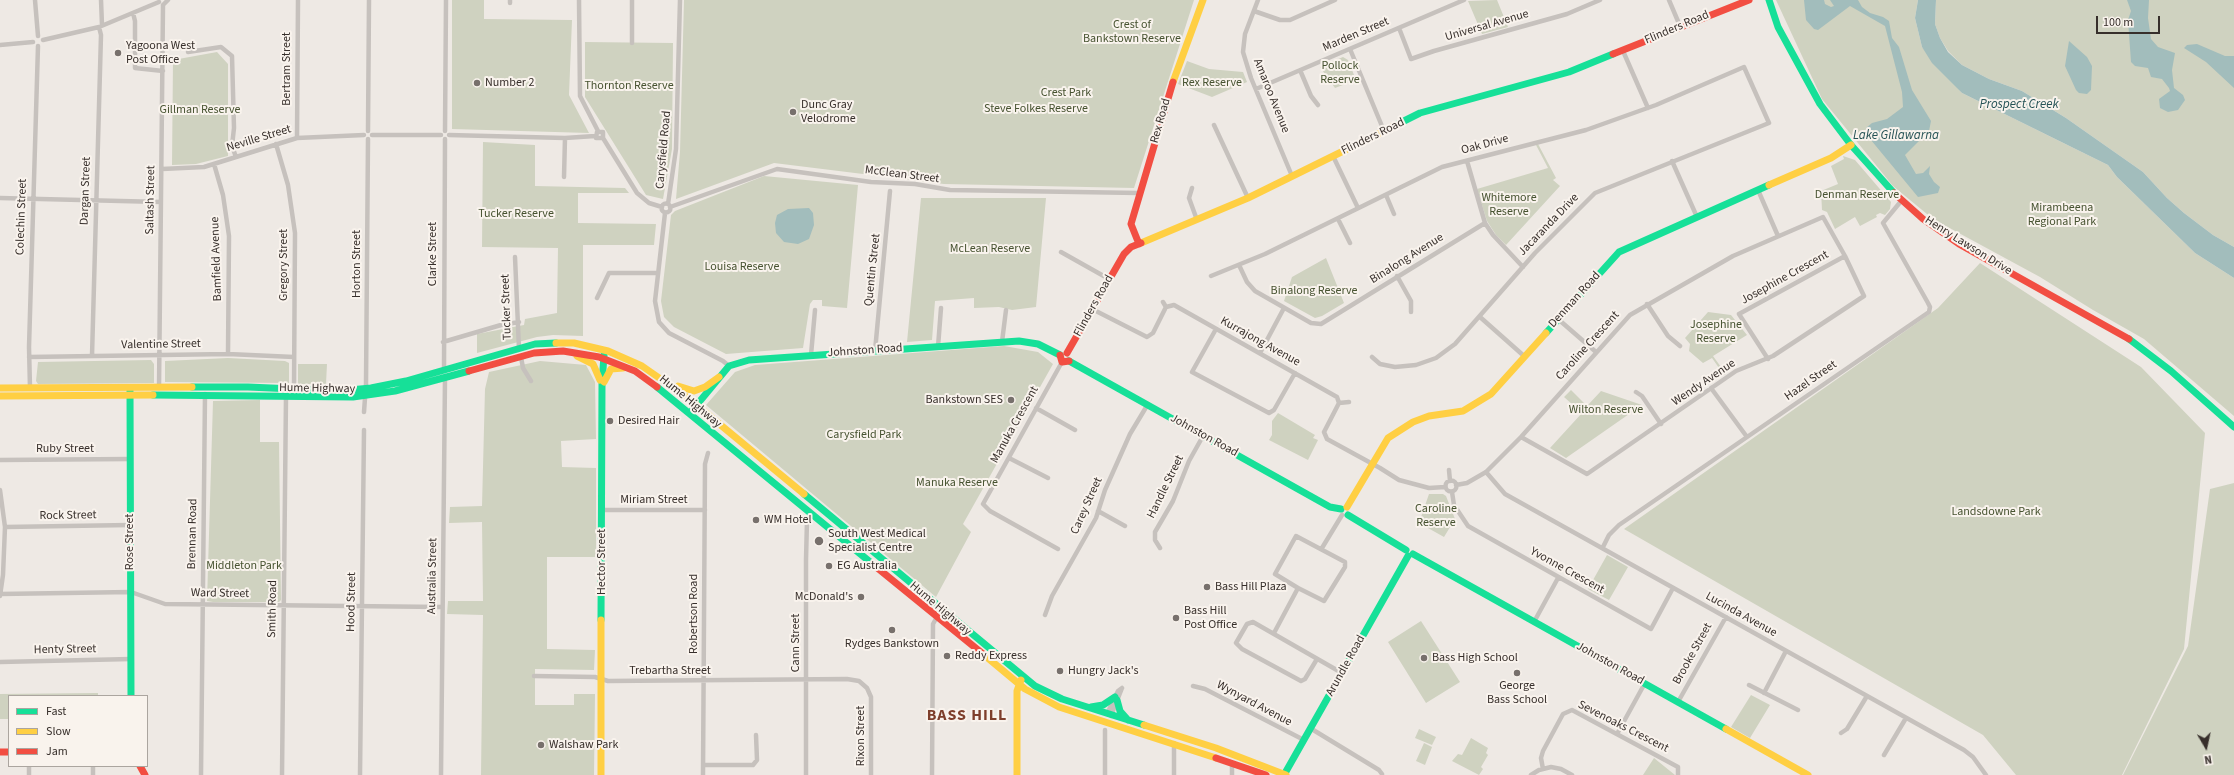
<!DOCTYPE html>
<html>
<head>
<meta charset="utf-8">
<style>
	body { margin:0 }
	#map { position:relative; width:2234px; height:775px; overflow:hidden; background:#eee9e4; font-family:"Source Sans 3",sans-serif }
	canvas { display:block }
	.legend { position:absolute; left:8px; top:695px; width:140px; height:72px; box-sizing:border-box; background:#f9f3ed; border:1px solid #aba59f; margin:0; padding:5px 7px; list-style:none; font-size:12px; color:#372f2b }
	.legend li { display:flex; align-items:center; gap:8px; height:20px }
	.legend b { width:20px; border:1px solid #aba59f }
	.north { position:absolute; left:2186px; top:727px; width:40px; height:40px; -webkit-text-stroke:3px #f9f3ed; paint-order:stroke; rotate:171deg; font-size:11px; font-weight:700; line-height:16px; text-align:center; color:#372f2b }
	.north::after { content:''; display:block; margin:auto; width:14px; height:18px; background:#372f2b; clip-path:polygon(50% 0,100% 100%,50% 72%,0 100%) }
	.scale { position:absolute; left:2096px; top:16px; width:64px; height:18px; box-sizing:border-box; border:2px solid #372f2b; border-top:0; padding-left:5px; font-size:12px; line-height:14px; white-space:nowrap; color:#372f2b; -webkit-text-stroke:3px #f9f3ed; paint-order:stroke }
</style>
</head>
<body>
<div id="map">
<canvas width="2234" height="775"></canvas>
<ul class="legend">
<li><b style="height:5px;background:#16e098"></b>Fast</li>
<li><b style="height:5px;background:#ffcf43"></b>Slow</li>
<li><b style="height:5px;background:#f24e42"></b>Jam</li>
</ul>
<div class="north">N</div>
<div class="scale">100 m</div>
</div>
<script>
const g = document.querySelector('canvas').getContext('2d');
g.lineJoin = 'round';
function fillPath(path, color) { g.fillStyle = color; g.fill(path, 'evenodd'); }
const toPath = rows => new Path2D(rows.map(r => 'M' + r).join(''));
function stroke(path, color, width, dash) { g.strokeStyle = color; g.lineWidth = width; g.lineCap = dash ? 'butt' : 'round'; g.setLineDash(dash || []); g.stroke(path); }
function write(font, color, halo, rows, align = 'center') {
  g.font = font + ' "Source Sans 3",sans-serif'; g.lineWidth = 4; g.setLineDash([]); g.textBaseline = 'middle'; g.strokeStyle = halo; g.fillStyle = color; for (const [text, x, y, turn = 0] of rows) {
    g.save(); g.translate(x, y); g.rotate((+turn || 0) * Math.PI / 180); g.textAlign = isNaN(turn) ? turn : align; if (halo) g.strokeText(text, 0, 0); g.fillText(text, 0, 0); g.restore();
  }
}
fillPath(toPath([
	[452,0,484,0,484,19,572,20,569,95,589,133,452,129],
	[684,0,1194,0,1134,188,944,184,774,163,676,199,680,152],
	[1497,0,1508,27,1482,34,1468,1],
	[1776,0,1918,0,1915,18,1922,47,1962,93,2108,165,2117,177,2195,253,2234,278,2234,416,2144,339,2093,310,2040,277,1933,219,1893,186,1822,99],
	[1936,0,2234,0,2234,247,2213,235,2184,213,2167,198,2143,172,2066,118,2022,91,1989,79,1962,65,1948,51,1940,38,1935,24],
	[585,42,673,43,672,149,663,199,646,195,585,97],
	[217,52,228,64,228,156,196,164,172,165,173,60],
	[1343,57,1348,60,1356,80,1335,88,1320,67],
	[1187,61,1209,69,1243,72,1247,82,1212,97,1178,84],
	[483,142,535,145,535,186,625,188,629,193,578,193,578,223,656,224,654,245,583,245,583,336,553,335,537,337,477,353,477,334,524,325,525,319,557,313,558,248,482,247],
	[1538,144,1556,178,1553,180,1560,186,1506,245,1496,235,1487,221,1477,189,1548,168,1536,145],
	[1843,156,1855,160,1891,202,1890,209,1885,215,1880,213,1876,215,1877,217,1860,226,1855,217,1835,229,1827,212,1822,210,1821,191,1838,184,1831,166,1844,159],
	[764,176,858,185,847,308,822,306,822,300,813,300,810,304,803,348,726,354,674,327,664,317,661,301,671,215,675,211],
	[921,198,1046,198,1036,307,1012,310,999,307,974,308,974,298,935,301,932,340,907,342],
	[1326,258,1344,303,1322,316,1315,318,1284,301,1292,277],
	[1980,263,2141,367,2205,433,2184,649,2122,775,2016,775,1983,735,1624,529,1938,308],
	[1708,312,1731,315,1747,335,1713,356,1726,374,1724,375,1712,358,1703,363,1689,351,1690,344,1685,338],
	[1004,346,1038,352,1053,364,963,524,971,532,936,597,706,405,735,372,755,365],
	[228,358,285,361,289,363,289,383,165,382,165,361],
	[151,360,154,364,154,383,38,384,36,381,38,362],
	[540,361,586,365,595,382,596,439,561,441,562,467,596,468,596,557,547,557,547,649,595,650,594,670,535,669,535,705,574,705,574,694,595,694,594,775,481,775,483,615,447,614,448,601,483,601,482,522,449,523,450,507,482,506,485,389,489,372],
	[298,364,327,364,326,384,298,384],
	[1571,390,1587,406,1601,391,1642,405,1566,458,1550,448,1582,413,1564,397],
	[260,400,260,442,279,442,281,600,279,602,213,602,207,601,213,401],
	[1278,413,1315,435,1313,438,1318,440,1308,460,1269,440,1272,435,1272,421],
	[2234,483,2234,775,2123,775,2188,646,2210,489],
	[1429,494,1443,494,1446,496,1455,519,1444,537,1419,523],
	[1607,555,1628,567,1609,600,1588,589],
	[1421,621,1460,682,1426,703,1388,642],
	[98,693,98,696,9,696,9,719,0,719,0,694],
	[1751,695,1770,705,1750,738,1731,727],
	[1419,729,1436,737,1432,745,1415,738],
	[1471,738,1488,748,1486,753,1488,755,1481,767,1483,769,1479,775,1452,761,1458,754,1462,755],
	[1424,743,1432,747,1425,765,1416,761],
	[1654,758,1675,775,1643,775]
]), '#cfd2c0');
fillPath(toPath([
	[1804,0,1824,0,1825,4,1831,7,1834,6,1830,0,1858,0,1862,7,1870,13,1883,17,1889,21,1892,38,1899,47,1912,90,1931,121,1929,131,1905,155,1916,174,1923,173,1930,166,1929,174,1934,182,1940,187,1938,193,1918,197,1866,134,1866,128,1872,123,1887,119,1903,107,1902,92,1885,26,1850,6,1818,30,1814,29,1806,20],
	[1918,0,1936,0,1935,24,1940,38,1948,52,1962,65,1989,79,2022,91,2066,118,2143,172,2167,198,2184,213,2213,235,2234,247,2234,278,2195,253,2117,177,2108,165,1962,93,1932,63,1922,47,1915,18],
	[2127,0,2149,0,2148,18,2151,39,2158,47,2175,53,2172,70,2174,88,2183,95,2185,100,2178,110,2168,112,2160,108,2159,99,2170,91,2169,88,2162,79,2151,77,2148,68,2135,66,2131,62,2128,20,2131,11],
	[2069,41,2087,57,2092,66,2091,90,2087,94,2079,93,2076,90,2065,66],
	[2197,44,2225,56,2234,56,2234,88,2206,62,2184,48,2187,45],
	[809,208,813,213,814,225,809,239,798,244,784,242,776,233,775,223,777,215,788,209]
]), '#a2bdbc');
stroke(toPath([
	[35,0,38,36],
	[101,0,102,25],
	[579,0,580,96,598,131],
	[1258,0,1245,34,1243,52,1251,78,1292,176],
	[1669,0,1680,26],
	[510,3,510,0],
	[163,5,168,0],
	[1254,11,1280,20,1290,20,1335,0],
	[133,13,135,21,135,68,163,71],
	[1399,28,1411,59,1434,51,1567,14,1600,0],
	[43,40,99,27,159,2],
	[632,43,632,0],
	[0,45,33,42],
	[1350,49,1384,131],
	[1623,51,1648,108],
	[188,52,221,47,232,56,234,128,232,146,236,157],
	[1300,70,1311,96,1318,105],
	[1256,89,1464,0],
	[1214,125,1248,198],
	[368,131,369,0],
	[445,131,446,0],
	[372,135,441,135],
	[449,135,565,138,595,136],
	[297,138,298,0],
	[603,138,596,138,597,132,603,132,603,138,637,193,649,203,662,207],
	[276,144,288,185,295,233,294,389],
	[1333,156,1358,208],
	[1467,161,1485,223,1493,235,1523,267],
	[1672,161,1697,217],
	[214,164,223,195,229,236,228,354],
	[162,169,204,167,297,138,364,135],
	[564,177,565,138],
	[1192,188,1189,198,1197,220],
	[1758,190,1778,236],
	[1386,195,1394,214],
	[0,198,161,202],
	'661.5 208a4.5 4.5 0 1 1 9 0a4.5 4.5 0 1 1-9 0Z',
	[668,204,676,149,680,0],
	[670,207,777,169,871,182,915,184,950,190,1139,193],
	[665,213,655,301,659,322,669,333,723,361,729,366],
	[1338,219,1350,243],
	[1061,252,1109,279],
	[515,257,519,349],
	[1239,265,1247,282,1255,291,1311,323,1321,324,1485,223],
	[1211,276,1265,254,1442,167,1586,130,1656,105,1744,67,1769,123,1595,193,1535,253,1455,344,1436,358,1416,365,1395,367,1380,364,1372,357],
	[1397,276,1411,301,1411,312],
	[597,298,609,273,658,273],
	[1163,302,1166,307],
	[1647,304,1668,336,1680,346],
	[1092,309,1147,337,1153,333,1166,307,1174,305,1337,397,1339,403,1324,432,1327,439,1380,468,1399,480,1429,488,1445,487],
	[1480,317,1524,356],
	[1558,319,1596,352],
	[1216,329,1192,372,1269,413,1274,410,1295,373],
	[443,342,501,325,519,322],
	[1002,342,1006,310],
	[938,347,941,308],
	[875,351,890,191],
	[1260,353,1284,308],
	[811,355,815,310],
	[92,356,101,35,99,27],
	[29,357,228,354,294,357],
	[521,357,523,368,531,381],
	[1768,359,1739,314,1845,256],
	[444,370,445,139],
	[30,388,29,347,38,46],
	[159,388,163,5],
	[1711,388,1747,437],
	[1636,392,1642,396,1661,424],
	[1339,403,1349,402],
	[1036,408,1075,430],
	[364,412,366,384,368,139],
	[1009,458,1048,478],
	[0,460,130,459],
	[1449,470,1450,481],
	[1486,472,1505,494,1964,750,1973,757,1986,775],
	'1445.5 486a5.5 5.5 0 1 1 11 0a5.5 5.5 0 1 1-11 0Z',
	[1456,485,1467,483,1486,472,1521,437,1630,315,1733,256,1823,217,1845,256,1864,296,1773,356,1736,371,1587,474,1521,437],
	[0,490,5,527,3,575,0,596],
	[1452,492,1454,505,1468,526,1651,629,1673,588],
	[603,510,705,510],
	[1098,511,1125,526],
	[5,527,130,525],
	[1603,547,1609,535,1619,525,1929,312,1930,307,1928,303,1883,223,1902,200],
	[1160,548,1155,540,1155,532,1173,501,1189,461,1203,436],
	[1322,548,1342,515],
	[1058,549,990,511,983,504,1062,362],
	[0,594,131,592,165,604,442,607],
	[1045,615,1052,596,1096,518,1105,490,1130,434,1148,404],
	[1534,622,1558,578],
	[1274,633,1298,588,1324,601,1345,567,1345,562,1296,536,1275,574,1298,588],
	[1317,659,1305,679,1301,681,1242,649,1236,643,1247,624,1253,622,1342,673],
	[0,662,131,659],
	[534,676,595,677,608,681,847,679,859,681,867,688,871,697,871,775],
	[1749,685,1798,710],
	[1193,686,1205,689,1304,740],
	[1764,693,1786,651],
	[1678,702,1726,617],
	[1107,714,1118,691,1122,688],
	[1111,716,1122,688],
	[1310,728,1379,770,1382,774],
	[1841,733,1847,729,1867,696],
	[1617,734,1645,683],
	[1174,743,1174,775],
	[1884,755,1906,718],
	[1232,763,1232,775],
	[703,765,753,765,757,760,756,735],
	[1543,769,1541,758,1543,751,1563,714,1572,710,1678,767,1678,775],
	[29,775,29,766],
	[93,775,93,766],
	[201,775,205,394],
	[282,775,286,396],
	[360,775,364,430],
	[441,775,445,377],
	[703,775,705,464,708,453],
	[806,775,806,560,807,520,811,513],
	[932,775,933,624,937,617],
	[1105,775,1105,730],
	[1531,775,1539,770,1551,767,1561,769,1572,775]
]), '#c6c1bd', 4.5);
stroke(toPath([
	[1769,0,1778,27,1820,104,1851,145,1894,193],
	[1394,126,1420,113,1569,72,1613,54],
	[1546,333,1619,252,1769,185],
	[2129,339,2171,371,2234,427],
	[1069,361,1330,507,1341,509],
	[192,387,248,387,339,391,371,388,406,381,535,344,556,343],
	[657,387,875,566],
	[130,390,131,696],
	[153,395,353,397,395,391,469,371],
	[690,413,729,366,749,360,1019,341,1038,344,1060,355],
	[804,494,1035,686,1062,699,1144,725],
	[1348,515,1406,550],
	[1413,554,1726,729],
	[601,620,602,384,604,355],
	[1117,700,1120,711,1128,720],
	[1091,707,1103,705,1115,697],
	[1284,775,1408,556]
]), '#16e098', 7);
stroke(toPath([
	[1173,82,1203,0],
	[1769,185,1831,158,1851,145],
	[1141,243,1248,198,1394,126],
	[556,343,574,343,608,351,642,366,688,398,804,494],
	[577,356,593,364,600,380],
	[604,382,611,369,623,368],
	[678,386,694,391,705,387,719,377],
	[0,388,192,387],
	[0,396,153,395],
	[1347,507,1388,438,1413,422,1429,416,1463,411,1491,394,1546,333],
	[983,654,1025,689,1059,707,1216,758],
	[1144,725,1216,748,1286,775],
	[1726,729,1808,775],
	[601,775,601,620],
	[1017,775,1017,691,1021,680]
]), '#ffcf43', 7);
stroke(toPath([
	[1613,54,1749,0],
	[1894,193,1923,219,1959,244,2129,339],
	[1139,244,1131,224,1173,82],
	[1067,353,1124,254,1131,247,1141,243],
	[1060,355,1062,362,1069,361],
	[469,371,534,353,563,351,599,357,635,371,657,387],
	[875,566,983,654],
	[0,752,9,752],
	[1216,758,1266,775],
	[140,766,145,775]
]), '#f24e42', 7);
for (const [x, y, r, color] of [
	[118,53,4,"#77706c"],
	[477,83,4,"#77706c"],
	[793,112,4,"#77706c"],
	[1011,400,4,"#77706c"],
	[610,421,4,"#77706c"],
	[756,520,4,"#77706c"],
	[819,541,5,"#77706c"],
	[829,566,4,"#77706c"],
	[1207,587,4,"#77706c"],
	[861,597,4,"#77706c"],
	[1176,618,4,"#77706c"],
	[892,630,4,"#77706c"],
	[947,656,4,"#77706c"],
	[1424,658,4,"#77706c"],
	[1060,671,4,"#77706c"],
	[1517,673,4,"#77706c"],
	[541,745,4,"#77706c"]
]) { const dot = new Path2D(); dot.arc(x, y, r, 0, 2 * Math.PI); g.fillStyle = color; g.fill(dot); stroke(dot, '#f9f3ed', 1.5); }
write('12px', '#475331', '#f9f3ed', [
	["Crest of",1132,25],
	["Bankstown Reserve",1132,39],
	["Pollock",1340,66],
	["Reserve",1340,80],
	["Rex Reserve",1212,83],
	["Thornton Reserve",629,86],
	["Crest Park",1066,93],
	["Steve Folkes Reserve",1036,109],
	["Gillman Reserve",200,110],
	["Denman Reserve",1857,195],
	["Whitemore",1509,198],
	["Reserve",1509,212],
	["Mirambeena",2062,208],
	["Regional Park",2062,222],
	["Tucker Reserve",516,214],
	["McLean Reserve",990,249],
	["Louisa Reserve",742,267],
	["Binalong Reserve",1314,291],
	["Josephine",1716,325],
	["Reserve",1716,339],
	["Wilton Reserve",1606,410],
	["Carysfield Park",864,435],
	["Manuka Reserve",957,483],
	["Caroline",1436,509],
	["Reserve",1436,523],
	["Landsdowne Park",1996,512],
	["Middleton Park",244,566]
]);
write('12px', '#372f2b', '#f9f3ed', [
	["Universal Avenue",1487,26,-16],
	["Flinders Road",1677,28,-23],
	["Marden Street",1356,35,-23],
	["Bertram Street",287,69,-90],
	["Amaroo Avenue",1271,96,68],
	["Rex Road",1161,121,-74],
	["Flinders Road",1373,137,-26],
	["Neville Street",259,139,-17],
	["Oak Drive",1485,145,-15],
	["Carysfield Road",664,150,-85],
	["McClean Street",902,175,7],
	["Dargan Street",86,191,-88],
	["Saltash Street",151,200,-89],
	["Colechin Street",22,217,-88],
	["Jacaranda Drive",1549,225,-46],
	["Henry Lawson Drive",1968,246,32],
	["Clarke Street",433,254,-90],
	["Bamfield Avenue",217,259,-92],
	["Binalong Avenue",1407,259,-32],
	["Horton Street",357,264,-90],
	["Gregory Street",284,265,-90],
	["Quentin Street",873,270,-84],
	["Josephine Crescent",1785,278,-29],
	["Denman Road",1575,300,-48],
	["Flinders Road",1094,306,-61],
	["Tucker Street",507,307,-92],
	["Kurrajong Avenue",1260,342,29],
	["Valentine Street",161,345,-1],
	["Caroline Crescent",1588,346,-48],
	["Johnston Road",865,351,-4],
	["Hazel Street",1811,381,-35],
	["Wendy Avenue",1704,383,-34],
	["Hume Highway",317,389,1],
	["Hume Highway",690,402,39],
	["Manuka Crescent",1015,425,-61],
	["Johnston Road",1204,436,29],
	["Ruby Street",65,449],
	["Handle Street",1166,487,-64],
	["Miriam Street",654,500],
	["Carey Street",1087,506,-66],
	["Rock Street",68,516,-1],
	["Brennan Road",193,534,-89],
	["Rose Street",130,542,-90],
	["Hector Street",602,562,-90],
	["Yvonne Crescent",1567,571,29],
	["Australia Street",433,576,-89],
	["Ward Street",220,594,1],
	["Hood Street",352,602,-89],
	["Smith Road",273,609,-89],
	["Hume Highway",940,609,40],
	["Robertson Road",694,614,-90],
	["Lucinda Avenue",1741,615,29],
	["Cann Street",796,643,-90],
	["Henty Street",65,650,-1],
	["Brooke Street",1693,654,-61],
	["Johnston Road",1610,664,29],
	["Arundle Road",1346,666,-61],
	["Trebartha Street",670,671],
	["Wynyard Avenue",1254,704,28],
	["Sevenoaks Crescent",1623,727,27],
	["Rixon Street",861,736,-90]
]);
write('12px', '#372f2b', '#f9f3ed', [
	["Yagoona West",126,46],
	["Post Office",126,60],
	["Number 2",485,83],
	["Dunc Gray",801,105],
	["Velodrome",801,119],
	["Bankstown SES",1003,400,"right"],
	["Desired Hair",618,421],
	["WM Hotel",764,520],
	["South West Medical",828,534],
	["Specialist Centre",828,548],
	["EG Australia",837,566],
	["Bass Hill Plaza",1215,587],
	["McDonald's",853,597,"right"],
	["Bass Hill",1184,611],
	["Post Office",1184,625],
	["Rydges Bankstown",892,644,"center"],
	["Reddy Express",955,656],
	["Bass High School",1432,658],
	["Hungry Jack's",1068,671],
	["George",1517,686,"center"],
	["Bass School",1517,700,"center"],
	["Walshaw Park",549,745]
], 'left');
write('italic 13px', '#255255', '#f9f3ed', [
	["Prospect Creek",2019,105],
	["Lake Gillawarna",1896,136]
]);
g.letterSpacing = '1px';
write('bold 16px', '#7e3f2c', '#f9f3ed', [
	["BASS HILL",967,716]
]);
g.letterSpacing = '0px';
</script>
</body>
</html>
